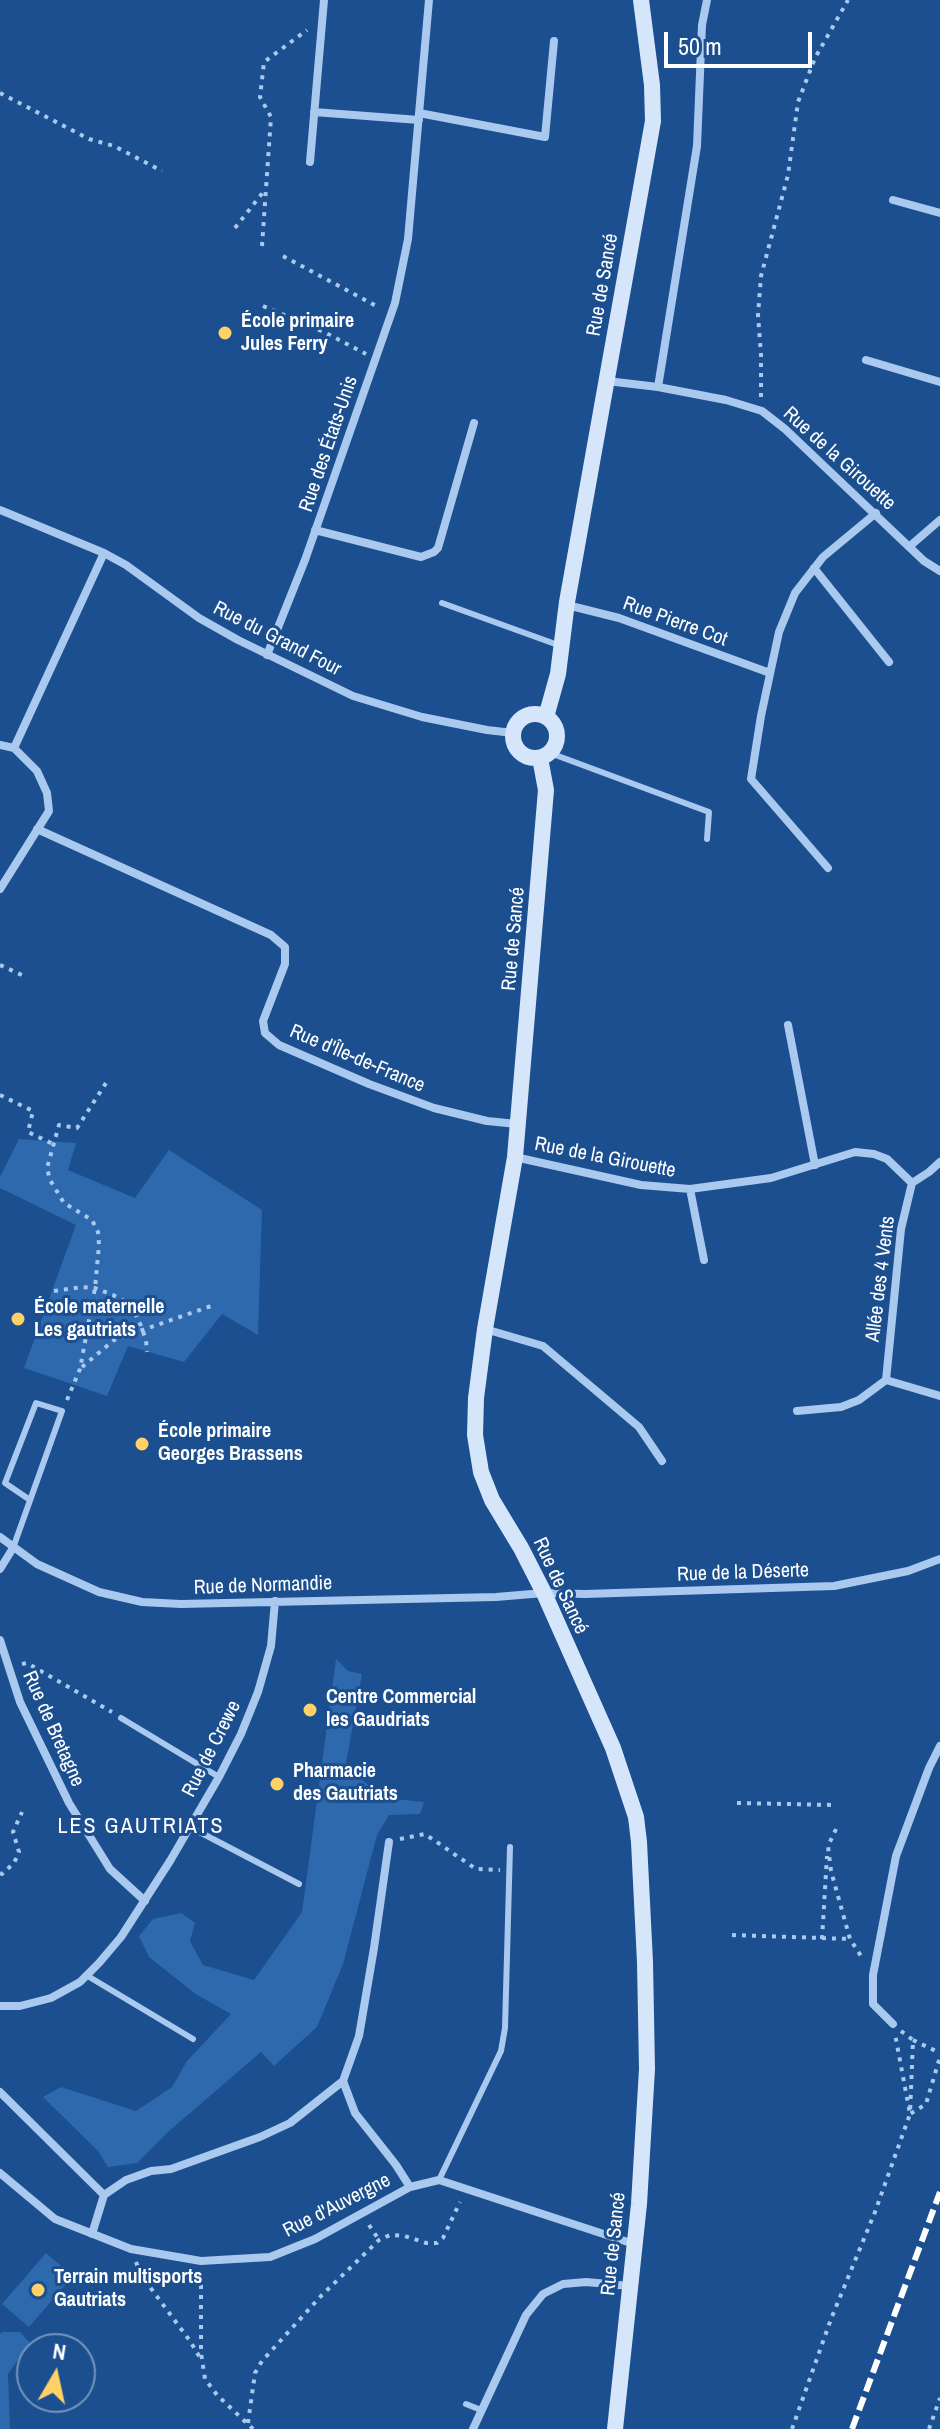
<!DOCTYPE html>
<html>
<head>
<meta charset="utf-8">
<style>
	body { margin:0 }
	#map { position:relative; width:940px; height:2429px; overflow:hidden; background:#1b4f8f; font-family:"Archivo Narrow",sans-serif }
	canvas { display:block }
	.north { position:absolute; left:16px; top:2333px; width:80px; height:80px; box-sizing:border-box; background:#1b4f8f; border:2px solid #7695bc; border-radius:50%; rotate:9deg; font-size:22px; font-weight:700; line-height:32px; text-align:center; color:#fff }
	.north::after { content:''; display:block; margin:auto; width:28px; height:36px; background:#ffd166; clip-path:polygon(50% 0,100% 100%,50% 72%,0 100%) }
	.scale { position:absolute; left:664px; top:32px; width:148px; height:36px; box-sizing:border-box; border:4px solid #fff; border-top:0; padding-left:10px; font-size:24px; line-height:28px; white-space:nowrap; color:#fff; -webkit-text-stroke:6px #1b4f8f; paint-order:stroke }
</style>
</head>
<body>
<div id="map">
<canvas width="940" height="2429"></canvas>
<div class="north">N</div>
<div class="scale">50 m</div>
</div>
<script>
const g = document.querySelector('canvas').getContext('2d');
g.lineJoin = 'round';
function fillPath(path, color) { g.fillStyle = color; g.fill(path, 'evenodd'); }
const toPath = rows => new Path2D(rows.map(r => 'M' + r).join(''));
function stroke(path, color, width, dash) { g.strokeStyle = color; g.lineWidth = width; g.lineCap = dash ? 'butt' : 'round'; g.setLineDash(dash || []); g.stroke(path); }
function write(font, color, halo, rows, align = 'center') {
  g.font = font + ' "Archivo Narrow",sans-serif'; g.lineWidth = 6; g.setLineDash([]); g.textBaseline = 'middle'; g.strokeStyle = halo; g.fillStyle = color; for (const [text, x, y, turn = 0] of rows) {
    g.save(); g.translate(x, y); g.rotate((+turn || 0) * Math.PI / 180); g.textAlign = isNaN(turn) ? turn : align; if (halo) g.strokeText(text, 0, 0); g.fillText(text, 0, 0); g.restore();
  }
}
fillPath(toPath([
	[19,1139,76,1143,68,1170,135,1198,169,1150,262,1210,258,1335,222,1314,184,1362,128,1346,107,1396,24,1368,76,1225,0,1188,0,1177],
	[336,1659,348,1671,362,1674,346,1763,357,1776,385,1798,424,1802,420,1814,389,1815,377,1835,343,1964,317,2027,274,2066,261,2052,168,2132,137,2163,108,2167,98,2151,43,2097,61,2087,136,2111,172,2087,187,2061,231,2014,197,1995,149,1957,139,1936,153,1919,181,1913,195,1923,190,1941,203,1965,254,1980,302,1912],
	[46,2253,73,2276,29,2327,2,2304],
	[2,2332,20,2332,30,2343,8,2374,10,2429,0,2429,0,2334]
]), '#2e69ad');
stroke(toPath([
	[0,93,89,139,114,146,162,171],
	[235,228,264,191],
	[262,246,271,117,260,97,264,62,307,30],
	[283,256,380,308],
	[263,306,326,333,366,354],
	[761,397,761,355,758,315,761,276,788,175,798,102,815,58,848,0],
	[0,965,24,976],
	[0,1095,33,1111,28,1132,53,1144],
	[54,1291,82,1287,95,1288,120,1298,134,1311,141,1326,146,1340,147,1352],
	[82,1367,114,1340,214,1305],
	[67,1400,80,1369,95,1288,99,1245,98,1232,92,1220,64,1203,50,1180,47,1168,59,1125,77,1128,106,1083],
	[22,1664,27,1663,112,1712],
	[737,1803,835,1805],
	[836,1829,828,1846,831,1871,850,1939,863,1959],
	[400,1839,425,1834,476,1869,500,1870],
	[0,1873,2,1874,14,1863,19,1852,13,1832,22,1812],
	[732,1935,850,1939],
	[822,1939,827,1856],
	[901,2031,913,2040,910,2114,926,2104,940,2057],
	[913,2040,940,2053],
	[369,2225,379,2240],
	[136,2262,141,2275,190,2341,202,2361],
	[201,2275,201,2353,205,2379,217,2395,253,2429],
	[248,2423,255,2373,262,2361,321,2296,379,2240,390,2235,405,2236,426,2243,437,2243,443,2238,460,2202],
	[792,2429,831,2319,875,2212,910,2114,895,2034],
	[929,2429,940,2398]
]), '#a9c9ee', 4, [4, 6]);
stroke(toPath([
	[442,603,558,645],
	[550,753,709,812,707,839],
	[13,1548,62,1411,36,1403,5,1483,30,1500],
	[121,1718,219,1777],
	[190,1827,299,1884],
	[86,1975,193,2039],
	[439,2180,501,2051,505,2028,510,1847],
	[466,2404,481,2410]
]), '#a9c9ee', 6);
stroke(toPath([
	[314,112,419,120],
	[419,113,545,137,554,41],
	[310,162,324,0],
	[893,200,940,213],
	[866,360,940,382],
	[607,381,658,387,726,400,762,411,785,429,924,561,940,571],
	[658,387,697,146,702,25,707,0],
	[0,510,104,553,126,565,199,618,238,640,353,696,422,717,487,730,513,733],
	[315,530,421,557,434,552,438,548,474,423],
	[910,546,940,520],
	[814,568,889,662],
	[567,605,619,618,770,673],
	[267,655,305,560,395,303,408,239,429,0],
	[0,745,14,748],
	[37,829,271,935,285,947,285,964,263,1021,265,1033,279,1045,369,1084,434,1108,487,1121,517,1124],
	[828,868,751,779,761,716,779,632,795,593,823,557,876,513],
	[0,889,49,811,47,793,37,771,14,748,104,553],
	[788,1025,815,1165],
	[515,1157,641,1185,690,1189,771,1178,855,1152,874,1154,887,1159,912,1183,929,1172,940,1162],
	[912,1183,901,1229,886,1380,940,1396],
	[690,1189,704,1260],
	[485,1329,543,1346,639,1427,662,1461],
	[797,1411,841,1407,859,1400,886,1380],
	[0,1537,37,1564,99,1592,142,1602,181,1604,496,1597,544,1593,585,1594,834,1586,908,1571,940,1559],
	[0,1569,13,1548],
	[0,1640,20,1702,69,1803,110,1869,145,1901],
	[0,2006,20,2006,51,1998,80,1982,99,1963,121,1937,170,1861,219,1777,241,1734,258,1692,271,1646,275,1601],
	[893,2024,873,2004,873,1975,896,1856,929,1768,940,1746],
	[343,2081,355,2113,396,2165,410,2187,439,2180,634,2244],
	[0,2092,104,2195],
	[0,2173,55,2219,131,2249,201,2261,270,2257,315,2239,410,2187],
	[92,2234,104,2195,126,2180,151,2171,171,2169,260,2137,290,2123,343,2081,359,2036,374,1948,389,1842],
	[473,2429,526,2315,543,2294,563,2284,586,2282,630,2286]
]), '#a9c9ee', 8);
stroke(toPath([
	'513 736a22 22 0 1 1 44 0a22 22 0 1 1-44 0Z',
	[546,717,558,674,567,602,653,121,652,85,641,0],
	[540,758,546,790,515,1157,485,1329,476,1398,475,1435,481,1472,492,1500,521,1548,544,1593,613,1748,636,1817,639,1842,645,1962,647,2069,639,2204,615,2429]
]), '#d6e6fa', 16);
stroke(toPath([
	[852,2429,940,2192]
]), '#fff', 6, [14, 6]);
for (const [x, y, r, color] of [
	[225,333,8,"#ffd166"],
	[18,1319,8,"#ffd166"],
	[142,1444,8,"#ffd166"],
	[310,1710,8,"#ffd166"],
	[277,1784,8,"#ffd166"],
	[38,2290,8,"#ffd166"]
]) { const dot = new Path2D(); dot.arc(x, y, r, 0, 2 * Math.PI); g.fillStyle = color; g.fill(dot); stroke(dot, '#1b4f8f', 3); }
write('20px', '#fff', '#1b4f8f', [
	["Rue de Sancé",603,285,-80],
	["Rue des États-Unis",329,444,-71],
	["Rue de la Girouette",839,459,42],
	["Rue Pierre Cot",675,622,20],
	["Rue du Grand Four",277,639,27],
	["Rue de Sancé",514,939,-85],
	["Rue d'Île-de-France",357,1059,23],
	["Rue de la Girouette",605,1158,11],
	["Allée des 4 Vents",881,1279,-83],
	["Rue de la Déserte",743,1573,-2],
	["Rue de Normandie",263,1586,-2],
	["Rue de Sancé",560,1586,65],
	["Rue de Bretagne",53,1729,66],
	["Rue de Crewe",212,1749,-63],
	["Rue d'Auvergne",337,2206,-27],
	["Rue de Sancé",614,2244,-84]
]);
write('bold 20px', '#fff', '#1b4f8f', [
	["École primaire",241,322],
	["Jules Ferry",241,345],
	["École maternelle",34,1308],
	["Les gautriats",34,1331],
	["École primaire",158,1432],
	["Georges Brassens",158,1455],
	["Centre Commercial",326,1698],
	["les Gaudriats",326,1721],
	["Pharmacie",293,1772],
	["des Gautriats",293,1795],
	["Terrain multisports",54,2278],
	["Gautriats",54,2301]
], 'left');
g.letterSpacing = '2px';
write('22px', '#fff', '#1b4f8f', [
	["LES GAUTRIATS",141,1827]
]);
g.letterSpacing = '0px';
</script>
</body>
</html>
